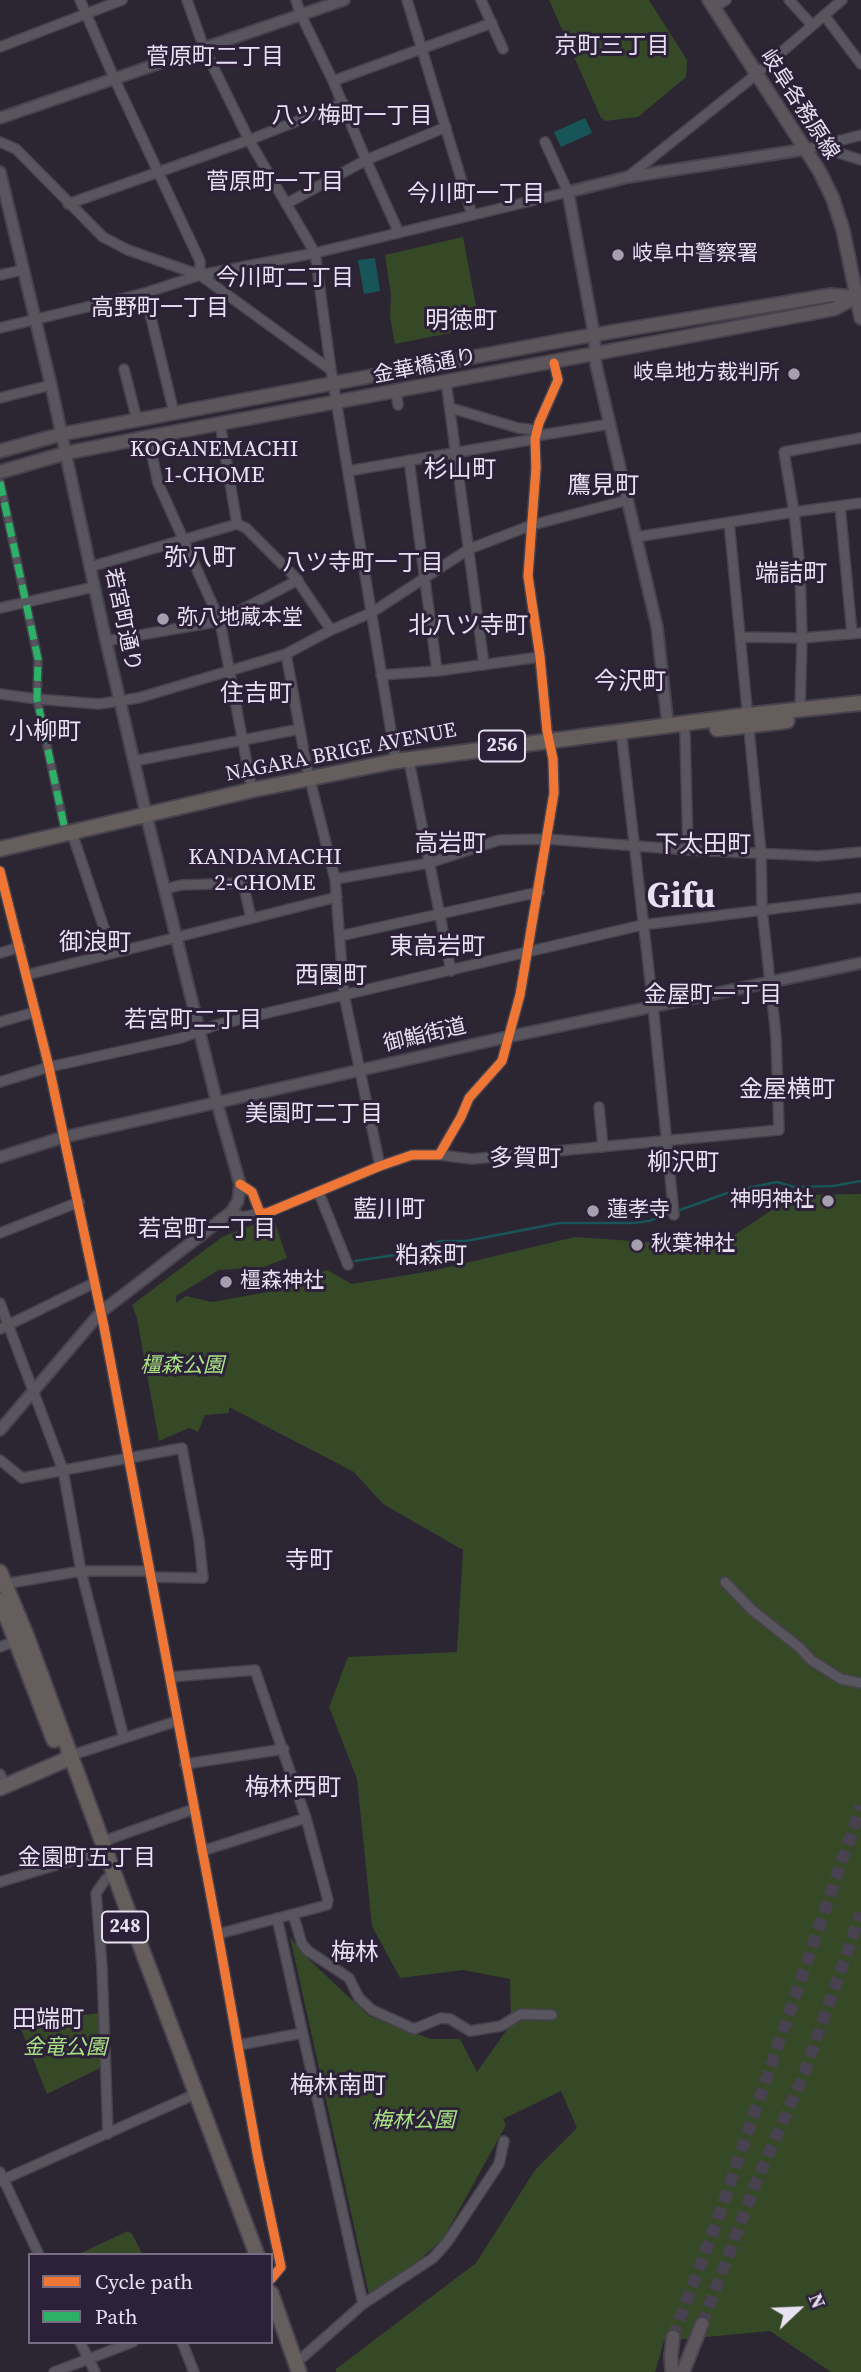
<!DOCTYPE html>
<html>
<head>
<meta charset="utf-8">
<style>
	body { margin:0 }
	#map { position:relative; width:861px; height:2372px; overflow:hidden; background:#2c2633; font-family:"Source Serif 4",serif }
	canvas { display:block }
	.legend { position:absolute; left:28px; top:2253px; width:245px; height:91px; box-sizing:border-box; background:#2c2138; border:2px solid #776e82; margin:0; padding:9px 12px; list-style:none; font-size:21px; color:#e8e1f1 }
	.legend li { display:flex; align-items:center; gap:14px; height:35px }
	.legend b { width:35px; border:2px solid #776e82 }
	.north { position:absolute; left:763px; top:2274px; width:70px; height:70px; -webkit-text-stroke:5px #2c2138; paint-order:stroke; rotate:67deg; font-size:19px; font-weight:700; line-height:28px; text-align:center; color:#e8e1f1 }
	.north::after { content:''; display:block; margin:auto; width:24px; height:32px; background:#e8e1f1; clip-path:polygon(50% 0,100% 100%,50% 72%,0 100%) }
</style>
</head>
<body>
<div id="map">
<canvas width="861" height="2372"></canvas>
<ul class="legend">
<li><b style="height:9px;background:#f07635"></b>Cycle path</li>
<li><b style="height:9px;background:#2db169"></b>Path</li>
</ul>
<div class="north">N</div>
</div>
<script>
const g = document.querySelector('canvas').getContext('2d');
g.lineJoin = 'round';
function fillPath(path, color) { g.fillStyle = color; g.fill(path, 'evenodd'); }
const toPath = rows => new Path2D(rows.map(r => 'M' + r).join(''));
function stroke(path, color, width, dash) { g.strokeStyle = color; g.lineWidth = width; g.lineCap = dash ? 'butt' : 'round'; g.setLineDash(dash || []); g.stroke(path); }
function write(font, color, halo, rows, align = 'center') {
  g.font = font + ' "Source Serif 4","Noto Sans JP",serif'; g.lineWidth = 6; g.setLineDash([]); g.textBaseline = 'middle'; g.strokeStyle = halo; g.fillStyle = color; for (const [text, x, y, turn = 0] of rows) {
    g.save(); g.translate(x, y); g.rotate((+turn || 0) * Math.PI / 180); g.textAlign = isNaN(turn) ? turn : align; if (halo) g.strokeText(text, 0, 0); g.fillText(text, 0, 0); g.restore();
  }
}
fillPath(toPath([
	[549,0,649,0,687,60,686,77,638,117,606,121,601,118],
	[463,237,480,327,395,344,390,317,391,295,385,255],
	[861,1194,861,2372,831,2372,770,2331,664,2341,655,2372,336,2372,336,2369,476,2263,535,2170,577,2128,561,2091,503,2119,506,2125,443,2239,413,2266,369,2294,290,1937,302,1953,369,2016,431,2039,460,2039,477,2072,511,2024,510,1979,463,1970,400,1978,372,1926,357,1779,329,1707,348,1657,457,1652,463,1550,383,1504,354,1472,229,1407,229,1413,205,1415,198,1432,189,1428,159,1441,137,1318,132,1305,222,1237,273,1217,287,1258,264,1267,219,1270,176,1296,176,1303,186,1296,212,1302,290,1288,300,1278,327,1270,352,1284,432,1271,575,1237,690,1245,727,1240,794,1195],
	[100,2013,102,2067,47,2094,21,2029,45,2019],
	[128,2231,132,2234,143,2255,77,2255]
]), '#354927');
fillPath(toPath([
	[585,118,592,133,561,147,554,132],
	[375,258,380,291,364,294,358,260]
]), '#175559');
stroke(toPath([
	[677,1211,733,1191,777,1182,794,1187,833,1186,861,1181],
	[355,1261,408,1253,440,1241,466,1241,560,1223,634,1223,649,1221,671,1213]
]), '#175559', 2.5);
stroke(toPath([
	[702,2324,757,2180,804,2074,861,1913],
	[673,2337,717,2221,861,1806]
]), '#484250', 12, [12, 6]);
const pedestrian = toPath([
	[0,482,38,659,37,699,64,825]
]);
const minor = toPath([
	[80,0,115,80,200,261,200,275],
	[187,0,204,48,249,140,315,253,331,370,396,761],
	[296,0,301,15,333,81,366,160,399,233],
	[407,0,472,215],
	[481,0,503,49],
	[789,0,812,25],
	[714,7,726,0],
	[824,15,861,64],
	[0,47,122,0],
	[333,81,492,23],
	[0,142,16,149,103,237,128,250,200,275,331,370],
	[817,146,861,160],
	[807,149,861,135],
	[629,176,748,81,842,0],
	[68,204,249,140,343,103],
	[286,204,366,160,446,127],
	[0,275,22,270],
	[145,293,174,413],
	[0,328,145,293,200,275,315,253,568,192,545,142],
	[124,369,137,420],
	[446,381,484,665],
	[396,392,398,405],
	[0,398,51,385],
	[451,408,518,428,537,430],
	[220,423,237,524],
	[535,436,610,424],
	[148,437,158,483,220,621,252,790],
	[409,460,437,671],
	[348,471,535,439],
	[840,506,852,634],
	[636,537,794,512,861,503],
	[90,567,237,524,246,528,295,577,331,630,371,613,469,549,532,525,628,500],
	[0,608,94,587],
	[741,637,802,638,861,633],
	[106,641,220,621,298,580],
	[286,654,307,768,335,879,344,995,380,1166],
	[381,675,437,671,540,657],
	[0,694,37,699,99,704,138,698,286,654,331,630],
	[800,710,802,638,800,569,794,512,784,452,861,438],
	[685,733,688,850],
	[622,739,653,1006,674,1215],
	[134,761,300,729],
	[410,766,451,971],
	[74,839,112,952],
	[0,871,49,1067,104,1327,218,1934,258,2158,281,2267,271,2279],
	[335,879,429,863,499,840,547,839,688,850,818,856,861,852],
	[165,889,181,885,243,883,251,918],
	[340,936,539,892],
	[0,953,20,947],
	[26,975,337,897],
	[0,1022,35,1012],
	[0,1082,49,1067,181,1038,216,1025,642,925,861,898],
	[599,1107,603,1147],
	[439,1155,472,1159,779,1130,776,1036,762,909,761,853,729,522],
	[240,1184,252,1192,260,1213,267,1213,380,1166,412,1155,439,1155,461,1117,469,1098,502,1061,520,995,554,793,553,759,547,731,540,657,528,576,536,468,535,439,539,423,558,380,554,363],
	[319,1193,348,1265],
	[231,1212,243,1217,260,1213],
	[0,1233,79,1202],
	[0,1303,63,1470,81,1571,124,1738],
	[0,1329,94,1283],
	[0,1460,22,1478,182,1448,199,1540,203,1578,151,1577],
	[725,1582,752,1610,799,1647,811,1660,841,1679,861,1683],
	[4,1584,81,1571,149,1571],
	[0,1647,15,1641],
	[170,1677,255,1670,306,1818,328,1900,327,1905,218,1934],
	[69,1756,177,1721],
	[185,1764,284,1749],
	[0,1774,3,1781],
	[101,1842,194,1809],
	[202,1851,306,1818],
	[106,1879,96,1893,102,1967,108,2134],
	[0,1882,96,1853],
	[293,1914,302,1944,308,1951,349,1978,359,1998,372,2010,414,2029,441,2018,450,2019,470,2031,501,2026,521,2014,552,2015],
	[277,1918,363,2304],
	[239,2045,302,2033],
	[0,2172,39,2255],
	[0,2181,191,2096],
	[80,2342,95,2372],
	[182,2342,194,2372],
	[295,2361,303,2357,363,2304,433,2258,448,2241,499,2164,504,2141],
	[54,2372,133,2342]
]);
const tertiary = toPath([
	[0,118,344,0],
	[0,172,51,385,106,641,148,822,217,1103,240,1184,238,1201,231,1212,101,1312,0,1430],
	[668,726,657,627,596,365,594,334,568,192,628,177,807,149],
	[0,1157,64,1137,507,1037,861,963]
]);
const secondary = toPath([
	[709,0,820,172,833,199,843,230,861,318],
	[0,451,62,434,575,338,831,295,856,297],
	[0,472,66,453,148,437,834,309,856,297],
	[672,2372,671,2356,673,2337],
	[683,2372,702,2324]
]);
const primary = toPath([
	[0,1788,63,1761,69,1756]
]);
const trunk = toPath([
	[717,729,787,721],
	[0,849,252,790,396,761,748,715,861,703],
	[0,1572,27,1637,144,1955,257,2255],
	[0,1600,54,1740],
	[271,2293,299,2372]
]);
stroke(pedestrian, '#47424d', 10);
stroke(minor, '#47424d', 12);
stroke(tertiary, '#47424d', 14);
stroke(secondary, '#47424d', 16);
stroke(primary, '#47424d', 18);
stroke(trunk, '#47424d', 18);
stroke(pedestrian, '#59555e', 6);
stroke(minor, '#59555e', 9);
stroke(tertiary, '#59555e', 10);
stroke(secondary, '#5c565c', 12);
stroke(primary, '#635c5e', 14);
stroke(trunk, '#665e5c', 14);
stroke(toPath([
	[0,482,38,659,37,699,64,825]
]), '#2db169', 7, [14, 7]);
stroke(toPath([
	[0,871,49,1067,104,1327,218,1934,258,2158,281,2267,271,2279],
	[240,1184,252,1192,260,1213,267,1213,380,1166,412,1155,439,1155,461,1117,469,1098,502,1061,520,995,554,793,553,759,547,731,540,657,528,576,536,468,535,439,539,423,558,380,554,363]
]), '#f07635', 9);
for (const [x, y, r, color] of [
	[618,255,7,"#a6a0ae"],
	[794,374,7,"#a6a0ae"],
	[163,619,7,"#a6a0ae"],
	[828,1201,7,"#a6a0ae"],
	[593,1211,7,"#a6a0ae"],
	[637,1245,7,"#a6a0ae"],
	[226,1282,7,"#a6a0ae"]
]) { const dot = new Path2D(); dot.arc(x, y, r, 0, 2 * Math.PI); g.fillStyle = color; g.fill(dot); stroke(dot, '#2c2138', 2.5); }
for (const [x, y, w] of [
	[502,746,46],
	[125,1927,46]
]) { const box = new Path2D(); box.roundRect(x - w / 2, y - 15.5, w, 31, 5); g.fillStyle = '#2c2138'; g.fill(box); stroke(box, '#e8e1f1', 2); }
write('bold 19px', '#e8e1f1', null, [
	["256",502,746],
	["248",125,1927]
]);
write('21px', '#e8e1f1', '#2c2138', [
	["岐阜各務原線",799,105,57],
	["金華橋通り",425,367,-11],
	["若宮町通り",122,620,78],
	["NAGARA BRIGE AVENUE",341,753,-11],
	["御鮨街道",425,1036,-13]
]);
write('21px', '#e8e1f1', '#2c2138', [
	["岐阜中警察署",632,255],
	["岐阜地方裁判所",780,374,"right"],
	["弥八地蔵本堂",177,619],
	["神明神社",814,1201,"right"],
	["蓮孝寺",607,1211],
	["秋葉神社",651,1245],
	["橿森神社",240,1282]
], 'left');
write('italic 21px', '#a8e181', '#2c2138', [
	["橿森公園",182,1367],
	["金竜公園",65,2049],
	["梅林公園",413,2122]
]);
write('23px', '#e8e1f1', '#2c2138', [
	["京町三丁目",612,47],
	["菅原町二丁目",215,58],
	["八ツ梅町一丁目",352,117],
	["菅原町一丁目",275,183],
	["今川町一丁目",476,195],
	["今川町二丁目",285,279],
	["高野町一丁目",160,309],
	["KOGANEMACHI",214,450],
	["1-CHOME",214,476],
	["八ツ寺町一丁目",363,564],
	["KANDAMACHI",265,858],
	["2-CHOME",265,884],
	["金屋町一丁目",713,996],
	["若宮町二丁目",193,1021],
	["美園町二丁目",314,1115],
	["若宮町一丁目",207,1230],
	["金園町五丁目",87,1859]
]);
write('24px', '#e8e1f1', '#2c2138', [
	["明徳町",461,322],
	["杉山町",460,471],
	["鷹見町",603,487],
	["弥八町",200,559],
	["端詰町",791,575],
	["北八ツ寺町",468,627],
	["今沢町",630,683],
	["住吉町",256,695],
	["小柳町",45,733],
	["高岩町",450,845],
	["下太田町",703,846],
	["御浪町",95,944],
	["東高岩町",437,948],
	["西園町",331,977],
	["金屋横町",787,1091],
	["多賀町",525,1160],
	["柳沢町",683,1164],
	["藍川町",389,1211],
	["粕森町",431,1257],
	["寺町",309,1562],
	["梅林西町",293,1789],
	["梅林",355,1954],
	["田端町",48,2021],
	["梅林南町",338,2087]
]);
write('bold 35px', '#e8e1f1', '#2c2138', [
	["Gifu",681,898]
]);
</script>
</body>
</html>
